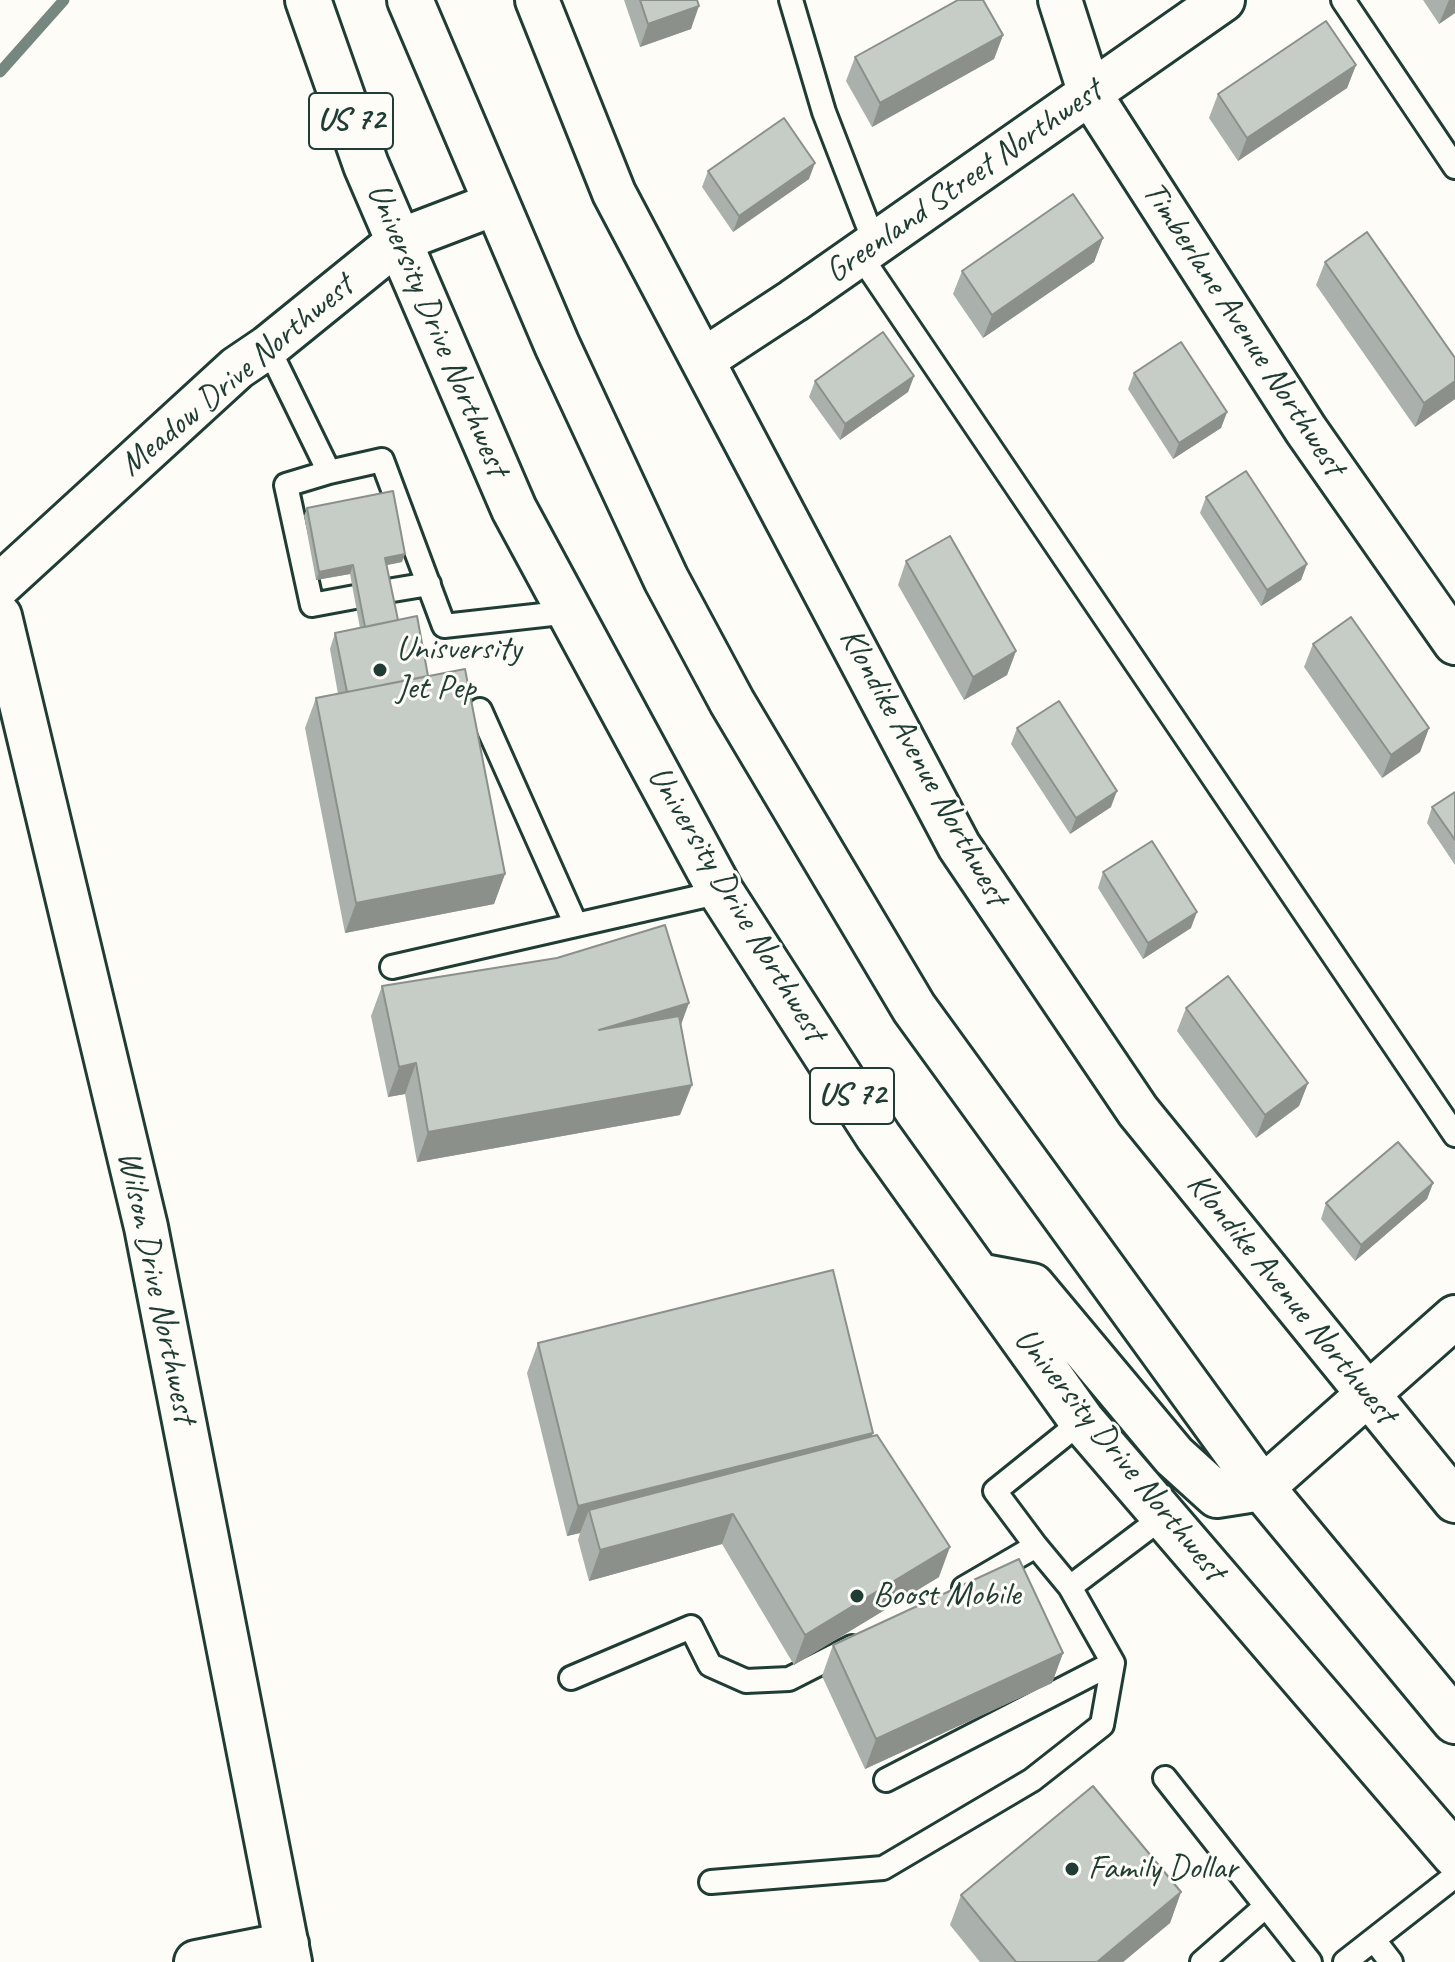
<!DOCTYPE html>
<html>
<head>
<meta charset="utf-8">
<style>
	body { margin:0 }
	canvas { display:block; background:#fdfcf7 }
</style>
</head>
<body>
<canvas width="1455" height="1962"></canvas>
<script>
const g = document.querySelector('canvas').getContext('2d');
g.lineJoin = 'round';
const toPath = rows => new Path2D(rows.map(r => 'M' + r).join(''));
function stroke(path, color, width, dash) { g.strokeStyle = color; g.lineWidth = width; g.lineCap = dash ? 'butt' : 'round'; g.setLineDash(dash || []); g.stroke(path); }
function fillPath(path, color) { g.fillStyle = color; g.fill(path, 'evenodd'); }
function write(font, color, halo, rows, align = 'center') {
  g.font = font + ' Caveat,sans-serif'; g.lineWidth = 6; g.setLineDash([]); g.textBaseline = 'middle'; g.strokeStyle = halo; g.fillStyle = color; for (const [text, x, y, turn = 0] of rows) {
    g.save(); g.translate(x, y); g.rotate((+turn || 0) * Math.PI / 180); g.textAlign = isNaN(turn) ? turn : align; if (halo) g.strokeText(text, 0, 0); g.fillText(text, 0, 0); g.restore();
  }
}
stroke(toPath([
	[0,72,64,0]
]), '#75877f', 11);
const lane = toPath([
	[791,0,824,112,875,244],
	[1343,0,1455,167],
	[860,255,1455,1135],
	[268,347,329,472,382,460,444,626,570,612],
	[329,472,286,485,312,605,355,597],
	[387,591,429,584],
	[480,710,576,925,721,892],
	[392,967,576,925],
	[1036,1546,995,1491,1082,1421],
	[964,1588,1036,1546,1070,1587,1164,1516],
	[571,1678,691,1627,710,1665,746,1681,789,1679,852,1647],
	[1165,1778,1310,1962],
	[886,1780,1113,1663,1070,1587],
	[711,1882,883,1868,1032,1780,1102,1725,1113,1663],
	[1374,1940,1391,1962],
	[1202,1962,1266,1906],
	[1345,1962,1455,1876]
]);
const street = toPath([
	[537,0,614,193,959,846,1138,1111,1455,1501],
	[1060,0,1090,94,1306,430,1455,643],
	[703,360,793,301,1223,0],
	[0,585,237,368,268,347,400,240,497,203],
	[0,616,146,1227,290,1962],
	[1262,1488,1455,1317],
	[196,1962,287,1944]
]);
const highway = toPath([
	[308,0,366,165,514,509,721,892,878,1136,1082,1421,1455,1855],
	[410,0,557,345,666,579,732,702,914,1008,1262,1488,1455,1721],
	[979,1276,1032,1286,1174,1456,1217,1495,1262,1488]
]);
stroke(lane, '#1f3d34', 28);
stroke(street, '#1f3d34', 48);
stroke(highway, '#1f3d34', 50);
stroke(lane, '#fdfcf7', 22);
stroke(street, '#fdfcf7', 42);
stroke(highway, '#fdfcf7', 44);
fillPath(toPath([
	[624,0,697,0,691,29,640,47],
	[1423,0,1455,0,1455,13,1439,24],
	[1003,35,994,59,872,127,846,81,855,57],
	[1356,65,1347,88,1238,161,1209,118,1218,94],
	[708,171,809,179,733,232,702,187],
	[1103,238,1094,262,983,338,953,294,962,271],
	[1325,262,1455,358,1455,399,1415,427,1316,285],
	[1134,373,1227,412,1221,428,1173,459,1128,389],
	[914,376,908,392,840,440,809,397,815,381],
	[1206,497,1307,564,1301,580,1261,606,1200,513],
	[307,508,402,562,387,565,398,620,428,676,505,874,494,904,345,933,305,728,316,698,338,694,330,649,335,633,360,628,350,574,316,580,304,516],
	[906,561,1016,651,1007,675,964,700,898,585],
	[1313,644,1429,728,1420,752,1382,778,1304,667],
	[1017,728,1111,807,1070,834,1011,744],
	[1455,792,1455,865,1427,823,1432,807],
	[1103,872,1191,928,1143,959,1098,888],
	[382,986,681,1025,680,1115,417,1162,405,1094,388,1097,371,1016],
	[1186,1008,1308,1083,1299,1106,1256,1138,1177,1031],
	[1433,1183,1427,1199,1355,1261,1321,1219,1326,1203],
	[538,1343,872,1437,939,1577,794,1665,722,1544,589,1581,578,1540,580,1533,567,1536,527,1373],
	[833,1645,1063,1653,1052,1683,865,1769,822,1676],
	[1181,1892,1170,1923,1123,1962,980,1962,950,1925,961,1895]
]), '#aab0ab');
fillPath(toPath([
	[1449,0,1455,0,1455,13,1439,24],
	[699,6,691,29,640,47,648,24],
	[1003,35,994,59,872,127,880,103],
	[1356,65,1347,88,1238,161,1247,138],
	[815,163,809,179,733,232,739,216],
	[1103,238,1094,262,983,338,992,315],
	[914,376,908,392,840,440,845,424],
	[1455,381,1455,399,1415,427,1424,403],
	[1227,412,1221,428,1173,459,1179,443],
	[405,554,402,562,382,566,385,558],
	[1307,564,1301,580,1261,606,1267,590],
	[353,565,350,574,316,580,319,572],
	[1016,651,1007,675,964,700,973,677],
	[1429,728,1420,752,1382,778,1391,755],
	[1117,791,1111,807,1070,834,1076,818],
	[505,874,494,904,345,933,356,903],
	[1197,912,1191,928,1143,959,1148,943],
	[689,1003,678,1033,599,1030],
	[416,1063,405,1094,388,1097,399,1067],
	[1308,1083,1299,1106,1256,1138,1265,1115],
	[692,1085,680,1115,417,1162,428,1132],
	[1433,1183,1427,1199,1355,1261,1361,1245],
	[873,1433,862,1463,589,1510,580,1533,567,1536,578,1506],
	[733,1514,722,1544,589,1581,600,1550],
	[950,1547,939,1577,794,1665,805,1635],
	[1063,1653,1052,1683,865,1769,876,1739],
	[1181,1892,1170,1923,1123,1962,1097,1962]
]), '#8b908b');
const building = toPath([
	[640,0,697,0,699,6,648,24,640,0],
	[958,0,983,0,1003,35,880,103,855,57,958,0],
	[1326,21,1356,65,1247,138,1218,94,1326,21],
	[784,118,815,163,739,216,708,171,784,118],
	[1073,194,1103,238,992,315,962,271,1073,194],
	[1367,232,1455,358,1455,381,1424,403,1325,262,1367,232],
	[883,332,914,376,845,424,815,381,883,332],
	[1181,342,1227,412,1179,443,1134,373,1181,342],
	[1246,471,1307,564,1267,590,1206,497,1246,471],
	[393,491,405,554,385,558,398,620,365,627,353,565,319,572,307,508,393,491],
	[950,536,1016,651,973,677,906,561,950,536],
	[417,616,428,676,347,692,335,633,417,616],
	[1351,617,1429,728,1391,755,1313,644,1351,617],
	[465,669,505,874,356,903,316,698,465,669],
	[1059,701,1117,791,1076,818,1017,728,1059,701],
	[1455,792,1455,840,1432,807,1455,792],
	[1152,841,1197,912,1148,943,1103,872,1152,841],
	[665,925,689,1003,599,1030,679,1016,692,1085,428,1132,416,1063,399,1067,382,986,557,958,665,925],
	[1228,976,1308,1083,1265,1115,1186,1008,1228,976],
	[1398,1142,1433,1183,1361,1245,1326,1203,1398,1142],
	[833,1270,873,1433,578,1506,538,1343,833,1270],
	[877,1435,950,1547,805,1635,733,1514,600,1550,589,1510,877,1435],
	[1019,1559,1063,1653,876,1739,833,1645,1019,1559],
	[1093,1786,1181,1892,1097,1962,1016,1962,961,1895,1093,1786]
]);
fillPath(building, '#c6cdc7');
stroke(building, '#8b908b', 2);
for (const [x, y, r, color] of [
	[380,670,8,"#1f3d34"],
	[857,1596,8,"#1f3d34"],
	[1072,1869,8,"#1f3d34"]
]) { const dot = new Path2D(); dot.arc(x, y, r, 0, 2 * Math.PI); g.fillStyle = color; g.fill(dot); stroke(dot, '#fdfcf7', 3); }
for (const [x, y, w] of [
	[351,121,84],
	[852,1096,84]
]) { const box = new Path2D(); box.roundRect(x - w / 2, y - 28, w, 56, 6); g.fillStyle = '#fdfcf7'; g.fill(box); stroke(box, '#1f3d34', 2); }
write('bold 32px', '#1f3d34', null, [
	["US 72",351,121],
	["US 72",852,1096]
]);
write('34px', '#1f3d34', '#fdfcf7', [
	["Greenland Street Northwest",964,182,-35],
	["Timberlane Avenue Northwest",1243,329,57],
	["University Drive Northwest",437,330,67],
	["Meadow Drive Northwest",237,376,-40],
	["Klondike Avenue Northwest",923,767,61],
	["University Drive Northwest",736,904,59],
	["Wilson Drive Northwest",156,1287,78],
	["Klondike Avenue Northwest",1291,1299,51],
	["University Drive Northwest",1119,1455,51]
]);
write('34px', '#1f3d34', '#fdfcf7', [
	["Unisversity",396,650],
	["Jet Pep",396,689],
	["Boost Mobile",873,1596],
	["Family Dollar",1088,1869]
], 'left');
</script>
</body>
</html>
